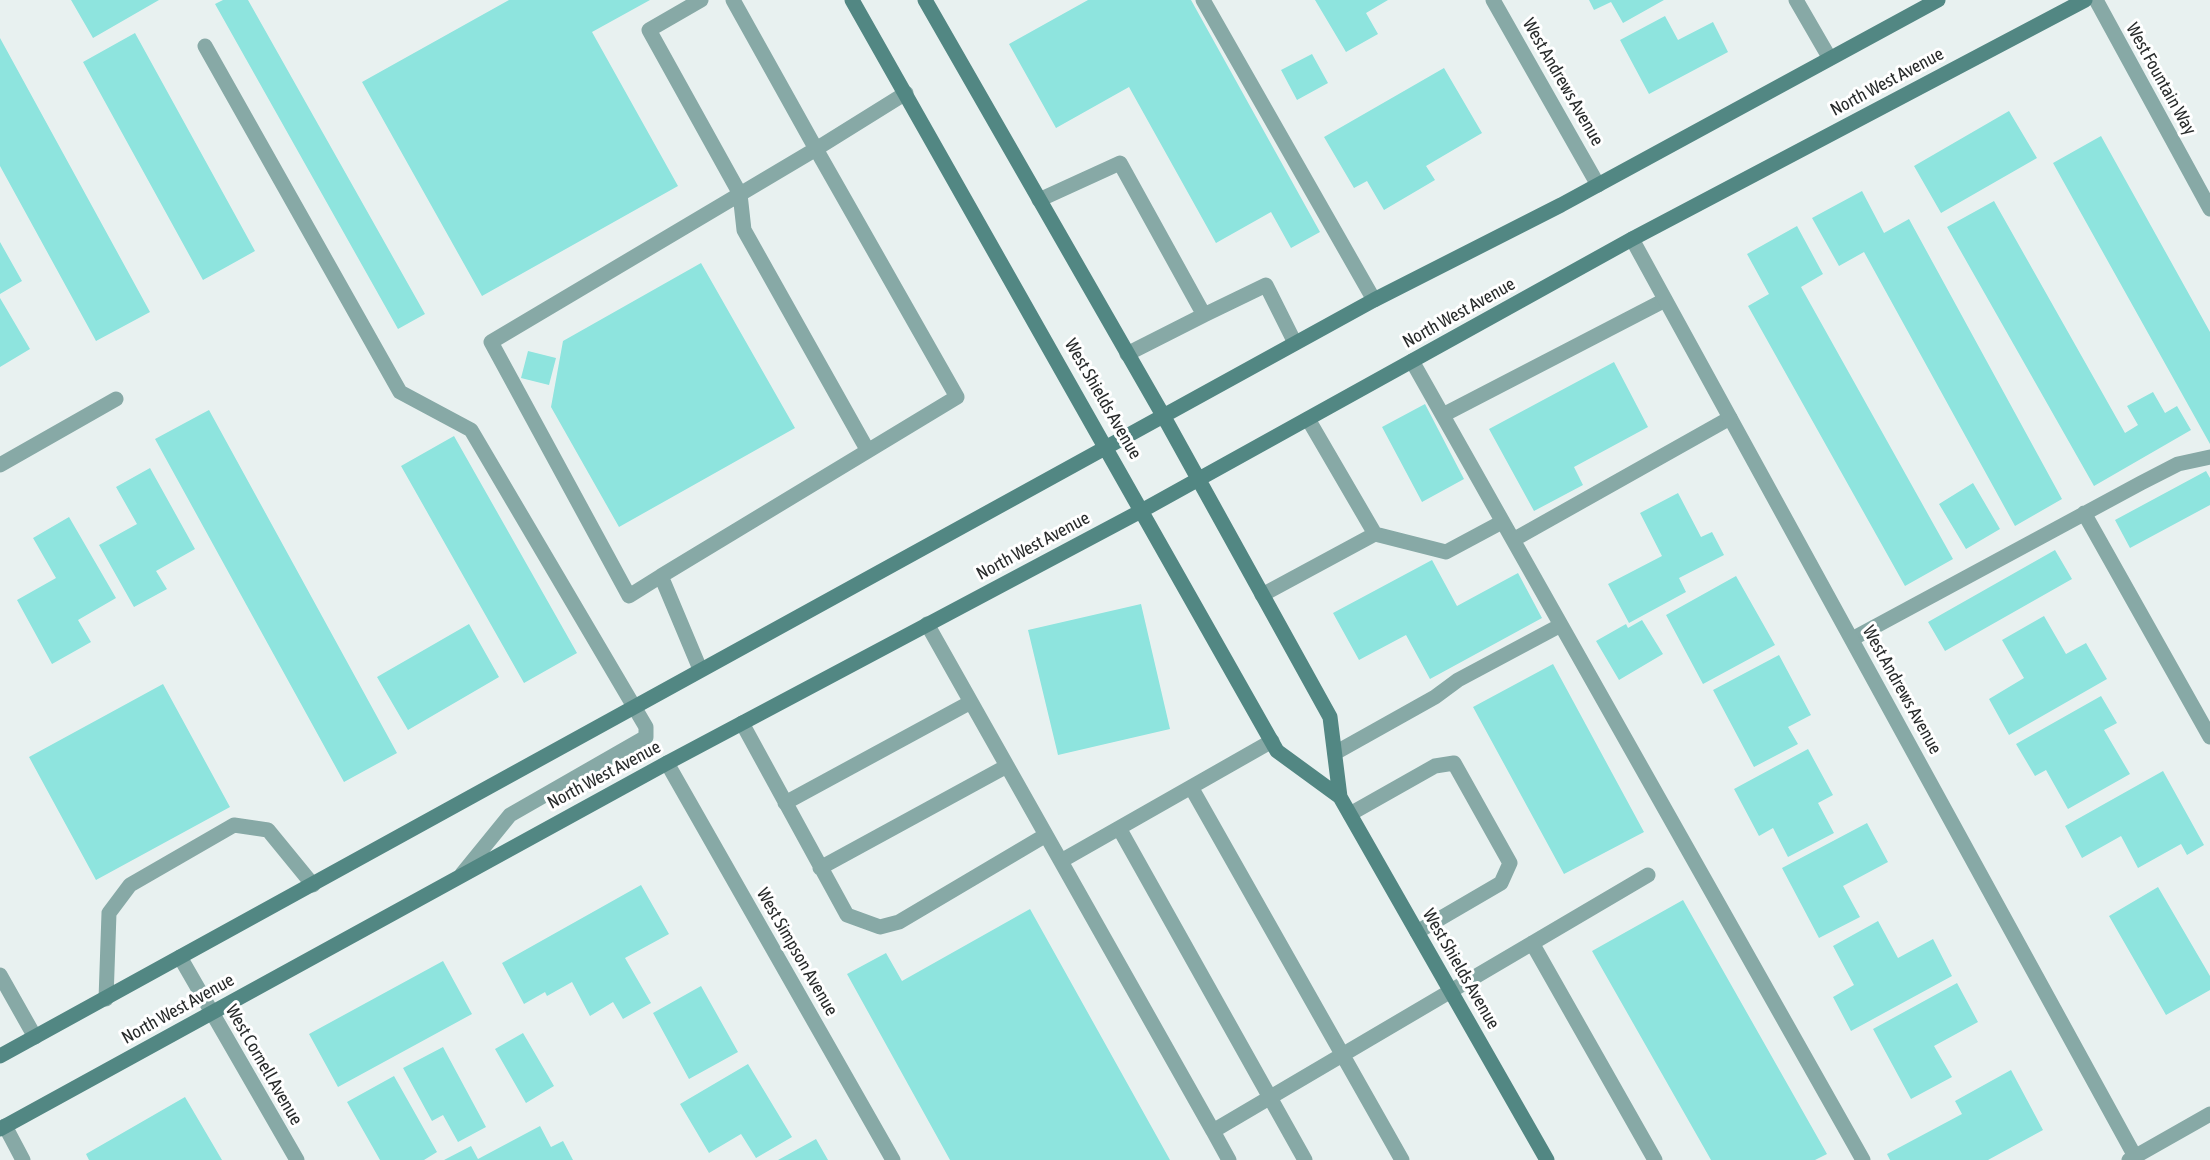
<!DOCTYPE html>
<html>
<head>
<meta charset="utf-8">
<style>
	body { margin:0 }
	canvas { display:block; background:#e8f1f0 }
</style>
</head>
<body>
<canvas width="2210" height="1160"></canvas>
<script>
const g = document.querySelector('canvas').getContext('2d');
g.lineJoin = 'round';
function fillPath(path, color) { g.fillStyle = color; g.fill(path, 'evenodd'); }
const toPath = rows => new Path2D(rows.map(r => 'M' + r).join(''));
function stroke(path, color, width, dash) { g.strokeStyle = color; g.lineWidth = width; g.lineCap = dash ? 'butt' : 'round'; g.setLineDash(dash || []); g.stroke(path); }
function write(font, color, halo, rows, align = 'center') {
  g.font = font + ' "Asap Condensed",sans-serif'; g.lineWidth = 6; g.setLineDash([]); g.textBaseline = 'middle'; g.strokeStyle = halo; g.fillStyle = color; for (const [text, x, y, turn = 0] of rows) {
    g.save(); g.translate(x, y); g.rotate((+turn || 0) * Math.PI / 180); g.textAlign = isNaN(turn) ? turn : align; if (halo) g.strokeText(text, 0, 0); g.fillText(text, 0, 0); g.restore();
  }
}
fillPath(toPath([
	[71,0,159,0,93,38],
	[223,0,248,0,425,314,398,329,215,4],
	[509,0,650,0,592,32,678,186,482,296,362,82],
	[1088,0,1191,0,1320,232,1291,248,1271,212,1216,243,1129,87,1056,128,1009,44],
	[1315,0,1388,0,1366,13,1378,34,1346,52],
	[1589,0,1664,0,1623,23,1611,2,1594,10],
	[1665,16,1678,40,1713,22,1728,52,1649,94,1620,40],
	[135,33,255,251,203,280,83,62],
	[0,38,150,312,96,341,0,166],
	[1312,54,1328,83,1297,100,1281,70],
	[1444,68,1482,133,1426,166,1435,180,1384,210,1367,181,1354,188,1324,137],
	[2009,111,2037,158,1941,213,1914,166],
	[2101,136,2210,332,2210,444,2053,163],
	[1862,191,1884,233,1909,219,2062,499,2015,526,1864,252,1839,266,1812,218],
	[1994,201,2125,433,2138,425,2127,406,2153,392,2165,413,2177,406,2191,430,2094,486,1947,227],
	[1797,226,1823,274,1801,287,1953,559,1905,586,1748,306,1769,294,1747,254],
	[0,242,22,281,0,294],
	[701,263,795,428,619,527,551,407,563,341],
	[0,298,30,349,0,367],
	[528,351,556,358,549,385,521,378],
	[1614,362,1648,427,1574,467,1583,485,1534,511,1489,429],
	[1425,404,1464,479,1422,502,1382,427],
	[209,410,397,753,344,782,155,439],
	[454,436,577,653,524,683,401,466],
	[150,468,195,549,156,571,167,589,134,607,99,545,137,524,116,487],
	[2206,471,2210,478,2210,505,2130,548,2115,520],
	[1973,483,2000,529,1966,549,1939,504],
	[1678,493,1701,537,1712,532,1724,555,1679,578,1686,592,1629,623,1608,584,1662,556,1640,513],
	[69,517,116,598,78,620,91,642,52,664,17,600,56,578,33,538],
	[2055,550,2072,579,1945,651,1928,622],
	[1432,560,1457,606,1518,573,1542,618,1430,679,1406,635,1359,660,1333,613],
	[1736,576,1775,645,1703,684,1666,615],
	[1141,604,1170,729,1058,755,1028,630],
	[2044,616,2066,654,2086,643,2107,679,2009,735,1989,699,2024,678,2002,640],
	[1642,620,1663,654,1619,680,1596,641,1626,624,1628,628],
	[469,624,499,677,408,730,377,677],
	[1779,655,1811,715,1788,727,1798,744,1754,767,1713,690],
	[1553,664,1644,832,1564,874,1473,707],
	[163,684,230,807,96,880,29,757],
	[2101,696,2117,723,2104,730,2130,774,2068,809,2046,770,2035,776,2016,744],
	[1808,749,1833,795,1818,803,1834,833,1788,857,1773,828,1759,836,1734,789],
	[2163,771,2204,845,2187,855,2181,844,2138,868,2121,836,2082,858,2065,826],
	[1867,823,1888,862,1843,886,1860,917,1819,938,1782,868],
	[641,885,669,934,625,958,651,1003,623,1019,613,1002,590,1016,572,982,547,996,545,992,524,1004,502,963],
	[2158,887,2210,976,2210,990,2166,1015,2109,916],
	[1683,900,1827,1154,1815,1160,1711,1160,1592,951],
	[1030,909,1170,1160,950,1160,847,974,886,953,902,981],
	[1878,921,1898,958,1933,939,1952,976,1851,1031,1833,997,1854,985,1833,946],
	[443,961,472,1014,338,1087,309,1034],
	[1957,983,1978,1022,1934,1046,1952,1077,1911,1099,1873,1029],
	[701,986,738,1052,689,1079,653,1013],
	[523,1033,554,1086,526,1103,495,1049],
	[443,1047,486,1127,458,1142,443,1115,432,1121,403,1068],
	[748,1064,792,1137,756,1158,741,1134,709,1153,680,1104],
	[2011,1070,2043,1130,1988,1160,1890,1160,1887,1154,1962,1114,1955,1101],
	[394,1076,437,1152,424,1160,380,1160,347,1102],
	[185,1097,222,1160,89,1160,86,1154],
	[540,1126,551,1147,563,1141,573,1160,444,1160,471,1146,478,1159],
	[816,1139,828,1160,778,1160]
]), '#8ee4de');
stroke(toPath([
	[701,0,649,30,740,194,744,230,868,451],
	[733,0,816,149,906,93],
	[1203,0,1374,300],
	[1796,0,1829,57],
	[205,46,400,392,471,430,646,727,646,737,510,815,462,874],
	[1039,200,1120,163,1204,315,1127,354],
	[1204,315,1266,285,1295,343],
	[1412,361,1863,1160],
	[1443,415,1665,300],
	[2084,513,2210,737],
	[1375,534,1446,552,1502,522],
	[1513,540,1730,418],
	[661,576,629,596,491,342,816,149,957,397,661,576,700,669],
	[1262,595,1375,534,1308,419],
	[927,624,1213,1131,1648,875],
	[1852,639,2141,483,2178,464,2210,457],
	[742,723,847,915,880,927,899,922,1046,835],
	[1335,753,1435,697,1458,680,1561,625],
	[1191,787,1402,1160],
	[785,803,971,702],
	[1350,814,1435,766,1454,763,1510,863,1501,883,1417,932],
	[1119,828,1305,1160],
	[1061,861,1272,741],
	[820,868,1007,766],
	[1532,943,1655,1160],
	[0,975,35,1037],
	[106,999,109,913,130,885,234,825,268,830,313,885],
	[5,1126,23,1160],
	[1213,1131,1229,1160]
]), '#87a9a6', 15);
stroke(toPath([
	[1493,0,1598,185],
	[2096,0,2210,209],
	[1632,239,2137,1160],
	[0,465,116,399],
	[667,763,893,1160],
	[180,957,297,1160],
	[2129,1160,2210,1114]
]), '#87a9a6', 15);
stroke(toPath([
	[852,0,1277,751,1340,797,1547,1160],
	[925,0,1164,417,1330,717,1340,797],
	[0,1056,1374,300,1561,205,1938,0],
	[0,1129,667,763,1143,510,1632,239,2085,0]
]), '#528783', 15);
write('18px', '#282b2b', '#fff', [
	["West Fountain Way",2161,79,61],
	["West Andrews Avenue",1563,82,60],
	["North West Avenue",1887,82,-28],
	["North West Avenue",1459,313,-29],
	["West Shields Avenue",1103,399,60],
	["North West Avenue",1033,546,-28],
	["West Andrews Avenue",1902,690,61],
	["North West Avenue",604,775,-28],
	["West Simpson Avenue",797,952,60],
	["West Shields Avenue",1461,969,60],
	["North West Avenue",178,1009,-29],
	["West Cornell Avenue",264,1065,60]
]);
</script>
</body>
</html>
